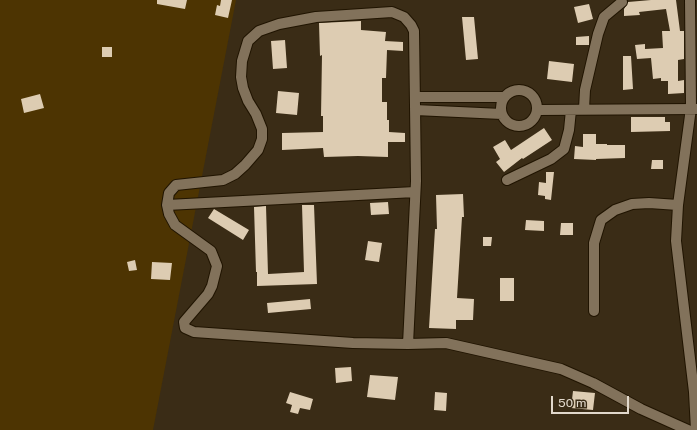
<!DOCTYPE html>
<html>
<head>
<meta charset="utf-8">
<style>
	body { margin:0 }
	#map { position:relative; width:697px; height:430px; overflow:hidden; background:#3a2c16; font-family:"Public Sans",sans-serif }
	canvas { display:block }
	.scale { position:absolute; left:551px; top:396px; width:78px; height:18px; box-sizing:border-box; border:2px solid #e2d9cc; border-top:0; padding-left:5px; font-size:12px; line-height:14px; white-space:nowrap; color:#e2d9cc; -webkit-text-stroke:3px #3a2c16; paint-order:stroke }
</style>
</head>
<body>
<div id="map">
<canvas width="697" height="430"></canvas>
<div class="scale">50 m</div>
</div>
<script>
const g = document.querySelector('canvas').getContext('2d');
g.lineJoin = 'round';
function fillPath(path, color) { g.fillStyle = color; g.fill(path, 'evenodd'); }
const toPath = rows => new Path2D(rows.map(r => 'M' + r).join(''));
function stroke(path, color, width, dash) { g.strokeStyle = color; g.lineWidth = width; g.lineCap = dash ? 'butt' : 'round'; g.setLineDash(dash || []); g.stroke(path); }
fillPath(toPath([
	[0,0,236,0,153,430,0,430]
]), '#4d3402');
fillPath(toPath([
	[157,0,187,0,185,9,157,4],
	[221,0,232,0,228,18,215,15,217,5,220,6],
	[651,0,676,0,680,31,684,31,684,59,678,60,678,81,684,80,684,93,668,94,668,81,661,81,661,78,653,79,651,58,637,59,635,45,645,44,645,49,663,48,662,31,670,31,666,9,639,12,640,15,624,16,624,9,628,2],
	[589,4,593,19,578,23,574,7],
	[462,17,474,17,478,59,466,60],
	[361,21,361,30,386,32,385,41,403,42,403,51,387,50,386,78,382,78,382,102,387,102,387,120,389,120,389,132,405,133,405,142,388,142,388,157,358,156,324,157,323,148,282,150,282,133,323,132,323,116,321,116,322,55,320,56,319,23],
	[589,36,589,45,576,45,576,37],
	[285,40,287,68,273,69,271,41],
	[102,47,112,47,112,57,102,57],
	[623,56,631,56,633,89,623,90],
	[549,61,574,64,572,82,547,79],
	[278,91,299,93,297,115,276,113],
	[40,94,44,108,24,113,21,99],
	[631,117,665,117,665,122,670,122,670,131,631,132],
	[544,128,552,140,523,159,522,158,504,172,496,162,500,159,493,147,505,140,511,150],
	[583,134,596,134,596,144,607,144,607,145,625,145,625,158,596,159,596,160,574,159,575,146,583,147],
	[652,160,663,160,663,169,651,169],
	[546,172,554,172,551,200,545,199,545,196,538,195,539,182,546,183],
	[463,194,464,217,462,217,457,298,474,299,473,320,456,320,456,329,429,328,435,229,437,229,436,195],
	[388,202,389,214,371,215,370,203],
	[302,205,314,205,317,284,257,286,257,272,256,272,254,207,266,206,268,274,304,272],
	[214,209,249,230,243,240,208,218],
	[526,220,544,221,544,231,525,230],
	[561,223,573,223,573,235,560,235],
	[483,237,492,237,491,246,483,246],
	[368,241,382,243,379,262,365,260],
	[135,260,137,270,129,271,127,262],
	[152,262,172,263,170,280,151,279],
	[500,278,514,278,514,301,500,301],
	[310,299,311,309,268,313,267,303],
	[351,367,352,381,336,383,335,368],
	[370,375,398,377,395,400,367,397],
	[573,391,595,393,593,410,571,408],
	[290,392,313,399,310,410,300,408,298,414,290,412,292,405,286,403],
	[435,392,447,393,446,411,434,410]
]), '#ddccb2');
const minor = toPath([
	[690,0,691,108,678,205,676,241,694,392,696,430],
	'501 108a18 18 0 1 1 36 0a18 18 0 1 1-36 0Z',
	[415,97,504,97],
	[584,109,585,90,598,34,604,17,622,2],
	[415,110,502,114],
	[537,110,697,109],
	[507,180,551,159,564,149,569,130,571,110],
	[167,205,415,192],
	[594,311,594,243,601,220,615,210,632,204,649,203,678,205],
	[408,344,416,181,414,31,411,25,404,17,392,12,316,17,279,24,259,31,248,41,242,61,241,77,243,88,248,101,256,114,262,129,262,139,258,150,245,165,235,174,223,180,176,185,169,193,167,205,169,214,175,225,211,251,217,266,212,286,208,294,184,322,185,328,194,332,353,343,408,344,446,343,561,369,593,383,641,409,688,430]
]);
stroke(minor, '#201401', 12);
stroke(minor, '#82725b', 10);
</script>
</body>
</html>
